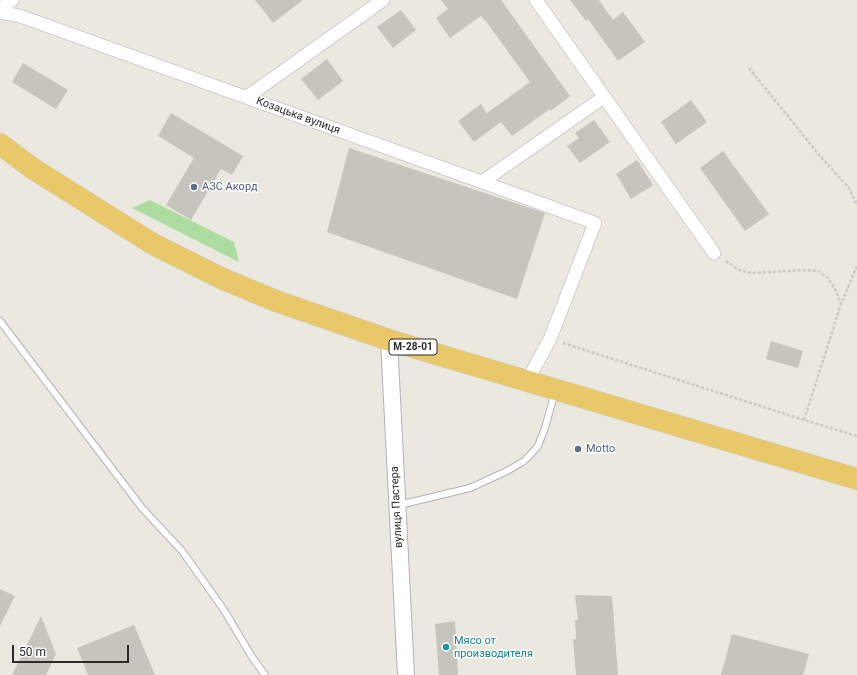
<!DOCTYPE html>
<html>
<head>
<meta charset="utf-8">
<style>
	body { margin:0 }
	#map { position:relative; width:857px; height:675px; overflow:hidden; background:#ebe8df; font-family:Roboto,sans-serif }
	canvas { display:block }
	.scale { position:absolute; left:12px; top:645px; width:117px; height:18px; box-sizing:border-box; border:2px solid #2b2b2b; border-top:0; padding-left:5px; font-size:12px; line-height:14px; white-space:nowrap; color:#2b2b2b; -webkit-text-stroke:3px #fff; paint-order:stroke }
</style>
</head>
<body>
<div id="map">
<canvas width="857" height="675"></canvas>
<div class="scale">50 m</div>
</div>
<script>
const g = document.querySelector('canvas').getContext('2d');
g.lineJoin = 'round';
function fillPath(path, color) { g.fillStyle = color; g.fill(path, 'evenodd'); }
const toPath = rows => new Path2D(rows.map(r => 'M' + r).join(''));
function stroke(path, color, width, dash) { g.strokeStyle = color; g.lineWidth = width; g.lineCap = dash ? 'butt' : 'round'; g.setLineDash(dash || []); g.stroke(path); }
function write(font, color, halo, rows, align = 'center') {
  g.font = font + ' Roboto,sans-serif'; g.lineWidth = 3; g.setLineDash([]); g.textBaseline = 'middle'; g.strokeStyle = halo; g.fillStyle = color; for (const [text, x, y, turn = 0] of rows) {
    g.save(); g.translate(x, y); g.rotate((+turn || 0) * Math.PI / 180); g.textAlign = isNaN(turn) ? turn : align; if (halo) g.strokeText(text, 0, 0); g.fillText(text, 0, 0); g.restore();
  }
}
fillPath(toPath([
	[150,200,234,242,239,262,132,208]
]), '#acdca0');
fillPath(toPath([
	[255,0,303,0,273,23],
	[441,0,501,0,570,96,551,111,550,109,512,136,501,122,474,142,458,121,481,104,487,113,530,82,485,20,484,20,481,16,450,38,436,18,448,9],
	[570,0,599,0,613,20,623,12,645,42,618,61,588,19,586,21],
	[401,10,416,30,393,48,377,27],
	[327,59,343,81,318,100,301,79],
	[23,63,68,90,56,109,12,82],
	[691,100,707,122,676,144,661,122],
	[171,113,243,156,232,175,221,169,191,220,166,205,194,158,158,136],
	[594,120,610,142,580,163,567,146,579,138,575,133],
	[349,148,545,213,517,299,327,232],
	[723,151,769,214,745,231,700,168],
	[637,160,653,185,631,199,616,174],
	[771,341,803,351,798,368,766,359],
	[0,589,15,596,0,626],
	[575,595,612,596,618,675,576,675,573,640,576,639,575,620,578,620],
	[41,616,56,654,46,675,12,675],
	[455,621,458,675,439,675,435,624],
	[134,625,155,675,88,675,77,648],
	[732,634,809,654,803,675,721,675]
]), '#c7c4be');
const service = toPath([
	[0,321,142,508,182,551,224,610,252,657,265,675],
	[399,505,470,488,507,471,524,461,531,454,538,446,545,428,555,392]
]);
const minor = toPath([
	[536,0,714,253],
	[0,9,12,0],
	[0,12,20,16,482,182,595,223,550,339,527,381],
	[247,97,383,0],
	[482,182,604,97]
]);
const tertiary = toPath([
	[389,340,406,675]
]);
const trunk = toPath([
	[0,144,32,168,153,244,223,279,276,301,389,340,857,479]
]);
stroke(service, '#b2b2bd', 8);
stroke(minor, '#b2b2bd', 14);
stroke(tertiary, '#b2b2bd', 18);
stroke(trunk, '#c8c8c8', 22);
stroke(toPath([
	[749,68,820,156,849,188,857,205],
	[726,261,739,270,751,273,806,270,818,271,828,278,835,289,841,304],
	[563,343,804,420,857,436],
	[804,420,841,304,857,266]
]), '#c8c8c8', 2.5, [3, 2]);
stroke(service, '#fff', 6);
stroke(minor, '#fff', 13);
stroke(tertiary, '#fff', 16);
stroke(trunk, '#e9c869', 21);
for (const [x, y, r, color] of [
	[194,187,4,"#5c6f8a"],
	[578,449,4,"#5c6f8a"],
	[446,647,4,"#0f9aa8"]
]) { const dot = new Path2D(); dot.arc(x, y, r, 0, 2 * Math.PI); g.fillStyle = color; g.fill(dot); stroke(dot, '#fff', 1.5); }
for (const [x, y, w] of [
	[413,347,48]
]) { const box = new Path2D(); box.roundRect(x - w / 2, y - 8, w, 16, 3); g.fillStyle = '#fff'; g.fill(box); stroke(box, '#2b2b2b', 1); }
write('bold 10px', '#2b2b2b', null, [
	["М-28-01",413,347]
]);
write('11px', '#2b2b2b', '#fff', [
	["Козацька вулиця",298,116,20],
	["вулиця Пастера",397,507,-93]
]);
write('11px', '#4e5e75', '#fff', [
	["АЗС Акорд",202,187],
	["Motto",586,449]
], 'left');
write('11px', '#0d838f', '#fff', [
	["Мясо от",454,641],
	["производителя",454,654]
], 'left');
</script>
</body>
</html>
